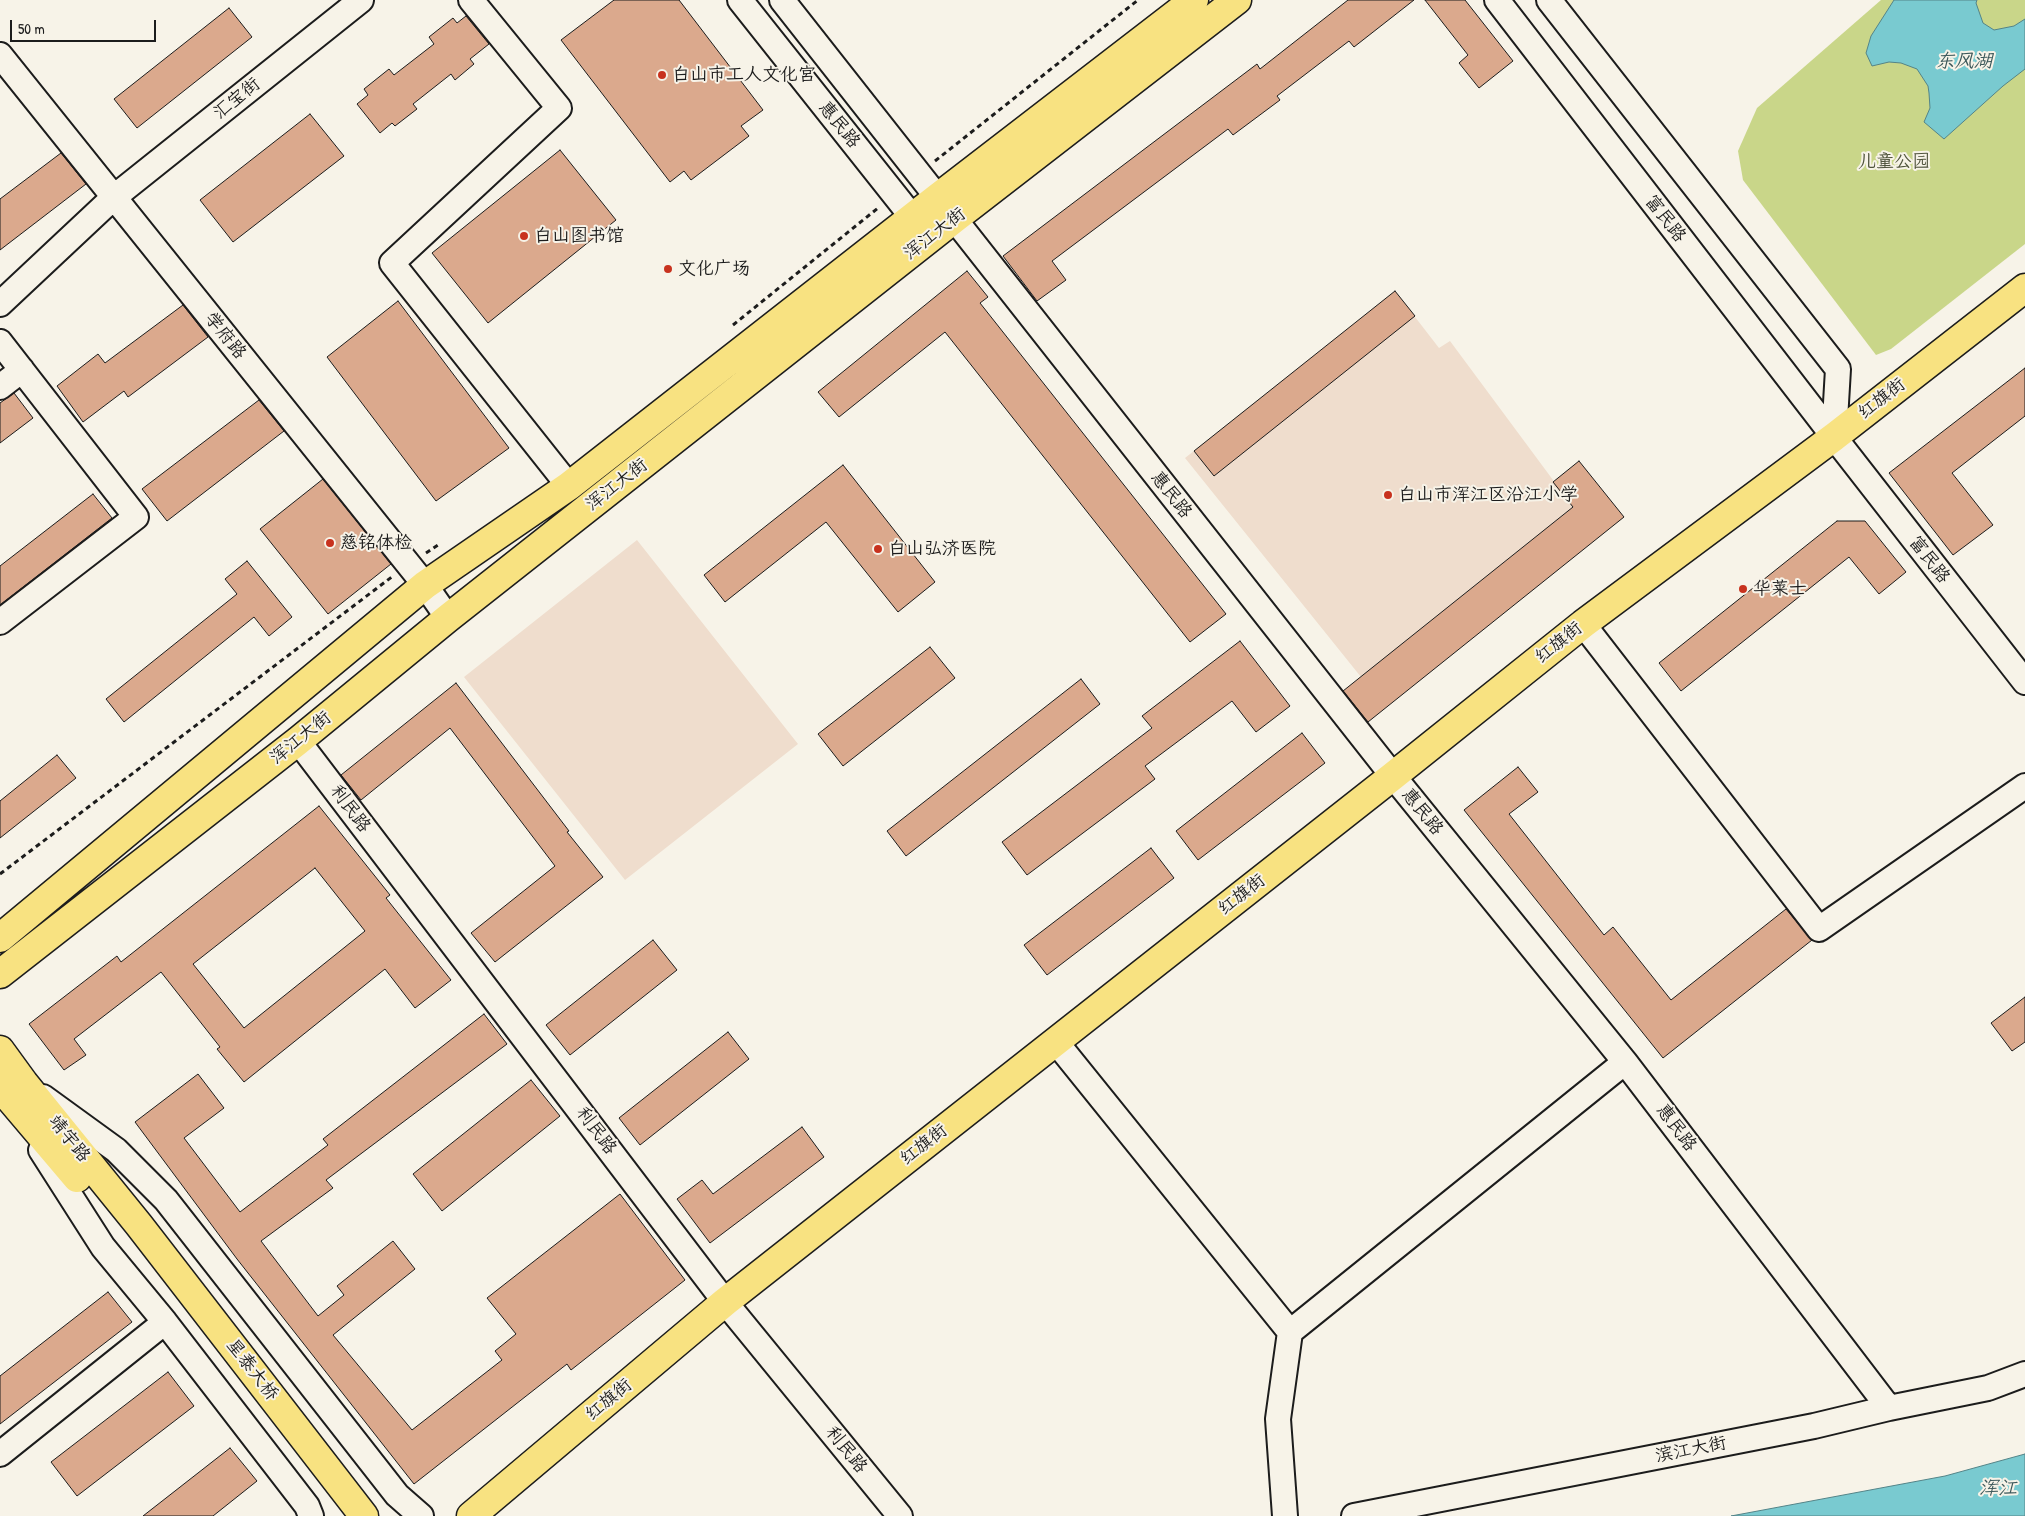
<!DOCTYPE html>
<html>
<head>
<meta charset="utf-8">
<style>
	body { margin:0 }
	#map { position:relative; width:2025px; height:1516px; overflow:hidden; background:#f7f3e8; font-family:"Patrick Hand",sans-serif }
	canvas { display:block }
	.scale { position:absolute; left:10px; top:20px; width:146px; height:22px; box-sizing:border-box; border:2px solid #1c1c1c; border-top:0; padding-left:6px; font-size:15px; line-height:18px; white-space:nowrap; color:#1c1c1c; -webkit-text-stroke:4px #f7f3e8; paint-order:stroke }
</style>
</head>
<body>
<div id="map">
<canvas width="2025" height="1516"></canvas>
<div class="scale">50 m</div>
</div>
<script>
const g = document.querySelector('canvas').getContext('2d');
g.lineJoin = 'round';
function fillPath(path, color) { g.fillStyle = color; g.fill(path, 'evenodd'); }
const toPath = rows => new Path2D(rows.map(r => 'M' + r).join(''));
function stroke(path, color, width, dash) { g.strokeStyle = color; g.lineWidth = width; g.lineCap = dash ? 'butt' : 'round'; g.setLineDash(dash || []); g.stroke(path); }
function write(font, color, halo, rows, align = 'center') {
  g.font = font + ' "Patrick Hand","LXGW WenKai TC",sans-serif'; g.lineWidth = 4; g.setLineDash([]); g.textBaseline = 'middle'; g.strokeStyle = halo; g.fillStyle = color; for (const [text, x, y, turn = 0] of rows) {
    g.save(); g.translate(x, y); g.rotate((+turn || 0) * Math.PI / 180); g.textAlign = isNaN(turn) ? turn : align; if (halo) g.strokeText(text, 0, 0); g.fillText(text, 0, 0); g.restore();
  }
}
fillPath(toPath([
	[1395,291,1439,348,1450,341,1573,507,1361,677,1185,458],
	[637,540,798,744,625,880,464,677]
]), '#efddcd');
fillPath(toPath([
	[1881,0,2025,0,2025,244,1891,349,1876,355,1743,180,1738,151,1757,108]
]), '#c9d689');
const water = toPath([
	[1894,0,1977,0,1976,3,1983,23,1994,30,2014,26,2025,19,2025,69,2003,86,1944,139,1924,122,1930,108,1929,93,1928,86,1917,69,1901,63,1889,62,1872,66,1866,53,1871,36,1894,0],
	[2025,1454,2025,1516,1731,1516,1945,1476,2025,1454]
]);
fillPath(water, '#79cad0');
stroke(water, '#548488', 1);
const building = toPath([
	[614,0,679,0,763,110,741,126,749,136,691,180,684,171,670,182,561,40,614,0],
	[1348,0,1414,0,1354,47,1349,41,1277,96,1280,100,1233,135,1228,129,1052,261,1066,280,1037,301,1003,256,1257,64,1260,69,1348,0],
	[1425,0,1465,0,1513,61,1479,88,1459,63,1468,55,1425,0],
	[229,8,252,37,137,128,114,99,229,8],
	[466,16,489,44,470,59,474,64,455,80,451,74,413,104,417,109,395,126,392,123,380,133,357,104,368,95,364,89,389,69,394,75,434,44,429,37,453,18,457,23,466,16],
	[310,114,344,156,233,242,200,200,310,114],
	[560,150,616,220,488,323,432,253,560,150],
	[61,153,86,184,0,250,0,199,61,153],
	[967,271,988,297,980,303,1226,614,1190,642,945,332,839,417,818,392,967,271],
	[1395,291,1415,316,1214,476,1194,451,1395,291],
	[398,301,509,448,436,501,327,357,398,301],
	[183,305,208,337,128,397,124,391,83,422,57,386,98,354,105,363,183,305],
	[2025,368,2025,416,1952,473,1993,525,1953,555,1889,473,2025,368],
	[14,393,33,418,0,443,0,403,14,393],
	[259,400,284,431,167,521,142,489,259,400],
	[1579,461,1624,517,1368,722,1343,691,1573,507,1553,482,1579,461],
	[843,465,935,582,898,612,826,522,725,602,704,575,843,465],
	[323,479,391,564,328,614,260,529,323,479],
	[93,494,112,518,0,605,0,566,93,494],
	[1837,521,1865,521,1906,572,1879,594,1849,557,1681,691,1659,663,1837,521],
	[247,561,292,617,269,636,254,617,124,722,106,699,237,594,225,579,247,561],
	[1240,641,1290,706,1256,732,1232,701,1145,766,1155,779,1027,875,1002,842,1152,728,1142,716,1240,641],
	[930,647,955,678,843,766,818,734,930,647],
	[1081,679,1100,704,906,856,887,831,1081,679],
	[456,683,569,831,567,832,603,877,495,962,471,933,555,866,450,728,361,800,341,775,456,683],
	[1302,733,1325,763,1198,860,1176,831,1302,733],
	[57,755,76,778,0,838,0,801,57,755],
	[1518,767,1538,792,1509,814,1604,935,1613,927,1671,1000,1786,909,1812,940,1663,1058,1464,810,1518,767],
	[319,806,390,895,386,898,451,980,415,1008,385,969,244,1082,217,1049,220,1047,161,972,74,1039,86,1055,64,1070,29,1024,117,956,121,962,319,806],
	[315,868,365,931,244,1028,193,964,315,868],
	[1151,848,1174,878,1047,975,1024,945,1151,848],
	[653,940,677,970,570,1055,546,1025,653,940],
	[2025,997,2025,1042,2012,1051,1991,1023,2025,997],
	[484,1014,507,1044,326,1180,333,1188,261,1241,318,1316,344,1295,337,1286,393,1241,415,1269,333,1335,412,1430,502,1360,495,1351,516,1334,487,1298,620,1194,685,1280,571,1370,567,1364,414,1484,237,1259,135,1122,198,1074,224,1108,184,1138,240,1212,328,1145,323,1139,484,1014],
	[728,1032,749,1059,640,1145,619,1118,728,1032],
	[531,1080,560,1116,442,1211,413,1174,531,1080],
	[802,1127,824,1157,710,1243,677,1199,702,1180,713,1194,802,1127],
	[108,1292,132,1322,0,1424,0,1376,108,1292],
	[168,1372,194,1406,77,1496,51,1462,168,1372],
	[230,1448,257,1481,213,1516,143,1516,230,1448]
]);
fillPath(building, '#dba98d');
stroke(building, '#1c1c1c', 1);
const minor = toPath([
	[471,0,559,108,392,263,569,486],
	[740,0,913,218,930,218],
	[782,0,1393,776,1625,1062,1889,1408],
	[1497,0,1834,437,2025,682],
	[1549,0,1838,369,1834,437],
	[0,55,425,585,448,618],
	[0,304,113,198,361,0],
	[0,342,136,517,0,622],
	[0,387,22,370],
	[1583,624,1819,929,2025,786],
	[298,741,725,1302,900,1516],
	[1056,1042,1290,1332,1278,1419,1285,1516],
	[43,1097,116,1150,166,1200,397,1495,421,1516],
	[41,1150,103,1247,165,1322,307,1506,311,1516],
	[1290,1332,1625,1062],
	[0,1454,165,1322],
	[1354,1516,1814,1426,1889,1408,1988,1388,2025,1374]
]);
const major = toPath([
	[0,938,425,585,569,486,937,198,1194,0],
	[0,974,298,741,448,618,954,219,1237,0],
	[0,1050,24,1083,139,1225,364,1516],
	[0,1087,77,1178],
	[471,1516,725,1302,1393,776,1583,624,1834,437,2025,288]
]);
stroke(minor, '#1c1c1c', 28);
stroke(major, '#1c1c1c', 31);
stroke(toPath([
	[935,161,1138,0],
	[733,325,878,208],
	[426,553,438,545],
	[0,874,393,576]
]), '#1c1c1c', 3, [5, 4]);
stroke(minor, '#f7f3e8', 24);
stroke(major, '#f8e281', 28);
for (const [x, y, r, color] of [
	[662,75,5,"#c8321e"],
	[524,236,5,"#c8321e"],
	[668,269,5,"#c8321e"],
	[1388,495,5,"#c8321e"],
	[330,543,5,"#c8321e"],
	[878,549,5,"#c8321e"],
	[1743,589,5,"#c8321e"]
]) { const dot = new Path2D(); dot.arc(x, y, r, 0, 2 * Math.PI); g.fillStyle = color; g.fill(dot); stroke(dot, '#f7f3e8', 2); }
write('18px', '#1c1c1c', '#f7f3e8', [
	["白山市工人文化宫",672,75],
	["白山图书馆",534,236],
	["文化广场",678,269],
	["白山市浑江区沿江小学",1398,495],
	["慈铭体检",340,543],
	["白山弘济医院",888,549],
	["华莱士",1753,589]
], 'left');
write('18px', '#1c1c1c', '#f7f3e8', [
	["汇宝街",237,99,-39],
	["惠民路",839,125,51],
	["富民路",1665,219,52],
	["浑江大街",935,234,-38],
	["学府路",225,336,51],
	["红旗街",1882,399,-38],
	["浑江大街",617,485,-38],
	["惠民路",1171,495,52],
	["富民路",1929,560,52],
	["红旗街",1559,643,-39],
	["浑江大街",301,738,-39],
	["利民路",350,809,53],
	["惠民路",1422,812,51],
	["红旗街",1242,895,-38],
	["惠民路",1676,1128,53],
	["利民路",596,1131,53],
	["靖宇路",69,1139,51],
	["红旗街",924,1145,-38],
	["星泰大桥",252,1370,52],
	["红旗街",609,1400,-40],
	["利民路",846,1450,51],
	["滨江大街",1691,1450,-11]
]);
write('18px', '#50543d', '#f7f3e8', [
	["儿童公园",1894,162]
]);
write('italic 19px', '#3d595b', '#f7f3e8', [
	["东风湖",1964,62],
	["浑江",1998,1489]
]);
</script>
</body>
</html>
